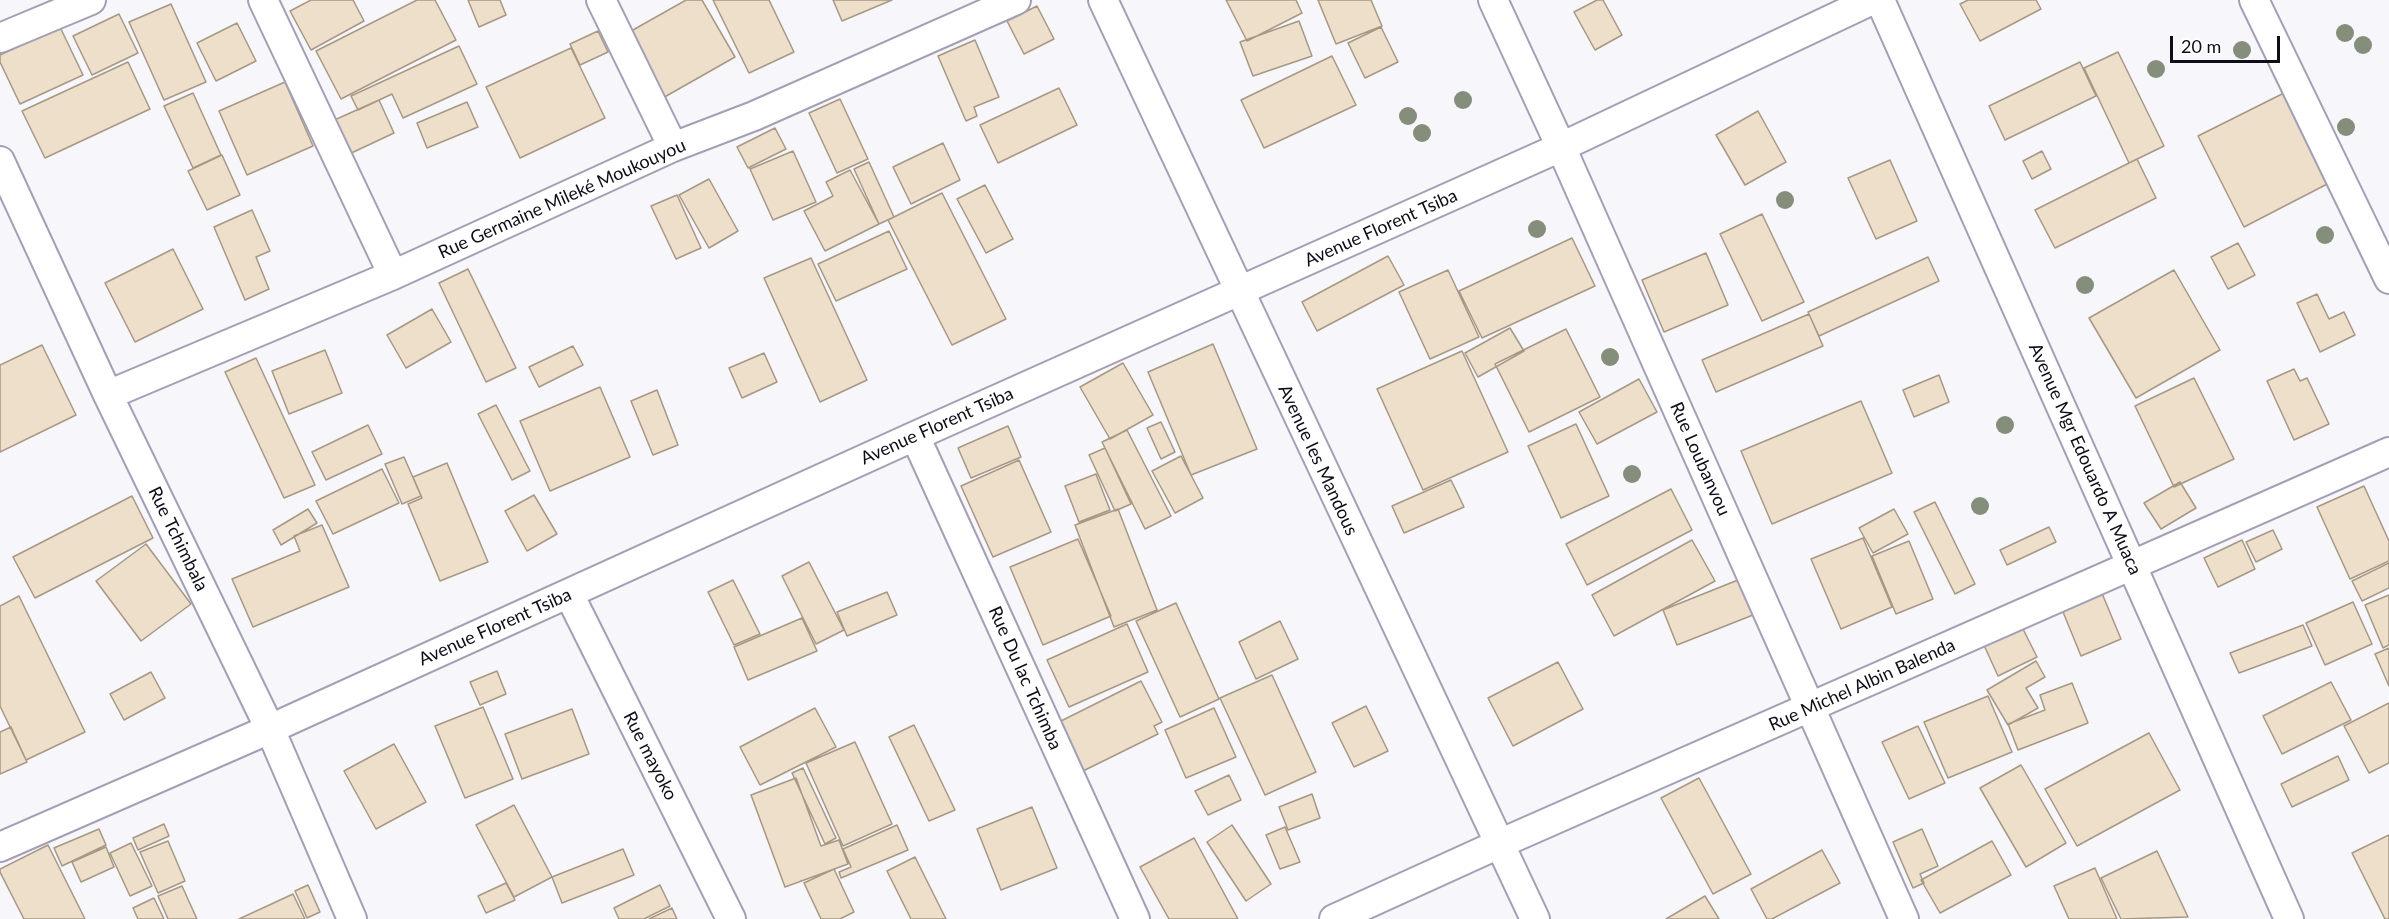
<!DOCTYPE html>
<html>
<head>
<meta charset="utf-8">
<style>
	body { margin:0 }
	#map { position:relative; width:2389px; height:919px; overflow:hidden; background:#f7f6fb; font-family:Lato,sans-serif }
	canvas { display:block }
	.scale { position:absolute; left:2170px; top:36px; width:110px; height:27px; box-sizing:border-box; border:3px solid #0f0d15; border-top:0; padding-left:8px; font-size:18px; line-height:21px; white-space:nowrap; color:#0f0d15; -webkit-text-stroke:4px #fff; paint-order:stroke }
</style>
</head>
<body>
<div id="map">
<canvas width="2389" height="919"></canvas>
<div class="scale">20 m</div>
</div>
<script>
const g = document.querySelector('canvas').getContext('2d');
g.lineJoin = 'round';
function fillPath(path, color) { g.fillStyle = color; g.fill(path, 'evenodd'); }
const toPath = rows => new Path2D(rows.map(r => 'M' + r).join(''));
function stroke(path, color, width, dash) { g.strokeStyle = color; g.lineWidth = width; g.lineCap = dash ? 'butt' : 'round'; g.setLineDash(dash || []); g.stroke(path); }
function write(font, color, halo, rows, align = 'center') {
  g.font = font + ' Lato,sans-serif'; g.lineWidth = 4.5; g.setLineDash([]); g.textBaseline = 'middle'; g.strokeStyle = halo; g.fillStyle = color; for (const [text, x, y, turn = 0] of rows) {
    g.save(); g.translate(x, y); g.rotate((+turn || 0) * Math.PI / 180); g.textAlign = isNaN(turn) ? turn : align; if (halo) g.strokeText(text, 0, 0); g.fillText(text, 0, 0); g.restore();
  }
}
const building = toPath([
	[311,0,353,0,364,21,311,50,290,11,311,0],
	[417,0,435,0,456,40,341,99,316,51,417,0],
	[468,0,500,0,506,15,479,27,468,0],
	[686,0,702,0,735,57,654,103,617,39,686,0],
	[713,0,769,0,794,52,749,73,713,0],
	[833,0,892,0,842,21,833,0],
	[1226,0,1296,0,1302,13,1247,41,1226,0],
	[1318,0,1371,0,1382,26,1336,44,1318,0],
	[1597,0,1603,0,1622,35,1595,50,1574,12,1597,0],
	[1968,0,2036,0,2041,9,1980,41,1960,4,1968,0],
	[171,4,206,82,164,100,129,22,171,4],
	[1037,6,1054,39,1024,54,1007,21,1037,6],
	[119,14,138,53,92,75,73,36,119,14],
	[1299,21,1312,56,1253,76,1240,42,1299,21],
	[237,23,256,61,216,81,197,43,237,23],
	[60,27,83,75,20,104,0,62,0,55,60,27],
	[1381,27,1398,62,1365,78,1348,43,1381,27],
	[598,31,608,52,580,65,570,44,598,31],
	[975,40,999,97,974,107,977,116,966,121,938,56,975,40],
	[459,46,477,84,403,118,392,94,358,110,351,96,459,46],
	[571,48,605,118,520,158,486,87,571,48],
	[2118,52,2164,146,2129,163,2084,68,2118,52],
	[1332,56,1356,105,1264,148,1241,100,1332,56],
	[128,62,150,109,45,158,22,111,128,62],
	[2080,62,2096,96,2005,140,1989,106,2080,62],
	[285,82,313,146,247,175,219,111,285,82],
	[1059,88,1077,125,998,163,980,125,1059,88],
	[2290,90,2335,180,2244,227,2198,136,2290,90],
	[193,93,221,155,193,168,164,106,193,93],
	[840,99,868,159,837,173,809,113,840,99],
	[379,100,394,133,345,156,330,122,379,100],
	[467,102,478,127,427,148,417,123,467,102],
	[1758,111,1786,162,1745,185,1716,135,1758,111],
	[775,128,786,149,748,168,737,147,775,128],
	[943,143,960,180,911,204,893,167,943,143],
	[793,151,816,202,773,220,750,169,793,151],
	[2042,151,2051,169,2032,179,2023,161,2042,151],
	[222,155,240,195,207,210,188,171,222,155],
	[2137,159,2156,198,2055,248,2035,210,2137,159],
	[1890,160,1917,221,1876,239,1848,178,1890,160],
	[869,162,894,217,879,224,854,169,869,162],
	[850,170,879,224,825,251,804,211,833,196,826,182,850,170],
	[709,179,738,231,709,248,679,195,709,179],
	[985,185,1013,239,986,253,957,199,985,185],
	[942,193,1006,319,952,345,888,220,942,193],
	[677,195,701,248,676,259,651,206,677,195],
	[252,210,270,251,256,257,269,289,245,300,214,227,252,210],
	[1762,214,1804,302,1762,321,1720,234,1762,214],
	[889,231,907,269,836,301,818,264,889,231],
	[1572,238,1595,286,1482,338,1459,291,1572,238],
	[2238,243,2255,275,2228,289,2211,257,2238,243],
	[173,249,203,309,135,342,105,283,173,249],
	[1706,253,1728,305,1664,332,1642,280,1706,253],
	[1388,256,1404,285,1317,331,1302,302,1388,256],
	[1928,257,1939,281,1819,336,1808,312,1928,257],
	[811,258,867,380,820,402,764,278,811,258],
	[468,269,516,368,486,382,439,283,468,269],
	[1448,270,1479,337,1430,359,1399,292,1448,270],
	[2174,270,2220,350,2136,398,2089,318,2174,270],
	[2317,294,2329,319,2344,312,2355,335,2320,352,2297,303,2317,294],
	[432,309,451,342,406,368,387,335,432,309],
	[1809,314,1823,346,1716,392,1702,360,1809,314],
	[1510,328,1524,351,1478,377,1465,353,1510,328],
	[1566,329,1600,397,1529,432,1495,364,1566,329],
	[1213,344,1257,449,1191,475,1148,372,1213,344],
	[42,345,76,415,0,452,0,365,42,345],
	[573,346,583,365,539,387,529,367,573,346],
	[325,350,342,393,289,414,272,371,325,350],
	[1462,351,1508,452,1423,490,1377,389,1462,351],
	[764,353,777,382,742,398,729,368,764,353],
	[256,358,315,485,284,498,225,372,256,358],
	[1123,363,1153,415,1110,439,1080,387,1123,363],
	[2294,369,2300,381,2307,378,2329,424,2294,440,2267,381,2294,369],
	[1939,375,1949,402,1914,417,1903,390,1939,375],
	[2194,378,2234,459,2174,487,2135,406,2194,378],
	[1639,379,1657,412,1597,444,1579,412,1639,379],
	[600,387,630,457,550,491,520,421,600,387],
	[657,390,678,445,653,455,631,401,657,390],
	[1861,401,1892,473,1772,524,1741,451,1861,401],
	[496,405,530,471,512,480,478,414,496,405],
	[1161,422,1175,452,1161,459,1147,428,1161,422],
	[1576,424,1609,496,1561,518,1528,446,1576,424],
	[368,425,382,454,326,480,312,452,368,425],
	[1008,426,1021,457,971,478,958,448,1008,426],
	[1127,430,1171,516,1145,529,1102,442,1127,430],
	[1105,448,1131,504,1115,511,1089,455,1105,448],
	[1181,456,1203,498,1175,513,1152,471,1181,456],
	[404,457,421,496,402,504,385,464,404,457],
	[1019,460,1051,532,993,557,961,486,1019,460],
	[447,463,488,562,440,581,408,504,422,498,413,477,447,463],
	[382,469,399,503,333,534,316,501,382,469],
	[1096,474,1110,510,1079,522,1065,486,1096,474],
	[1451,480,1464,507,1404,533,1392,506,1451,480],
	[2180,482,2196,508,2161,529,2144,503,2180,482],
	[2364,486,2389,541,2389,561,2350,579,2317,507,2364,486],
	[1671,489,1692,530,1587,585,1566,544,1671,489],
	[534,495,557,534,527,551,505,511,534,495],
	[132,496,153,538,35,598,13,557,132,496],
	[1935,502,1975,584,1955,594,1914,512,1935,502],
	[308,509,317,523,281,545,273,530,308,509],
	[1118,509,1157,610,1114,627,1075,525,1118,509],
	[1894,509,1908,534,1873,553,1859,528,1894,509],
	[322,525,349,587,253,627,232,579,300,551,294,536,322,525],
	[2049,527,2056,542,2007,565,2000,550,2049,527],
	[2273,530,2282,549,2256,562,2246,542,2273,530],
	[1863,538,1892,607,1841,629,1811,559,1863,538],
	[1078,539,1111,616,1043,645,1010,567,1078,539],
	[1692,540,1715,581,1614,636,1592,595,1692,540],
	[2242,540,2255,569,2218,587,2204,558,2242,540],
	[1909,541,1933,599,1896,614,1872,556,1909,541],
	[146,544,191,604,141,641,96,581,146,544],
	[809,562,844,630,816,644,782,576,809,562],
	[2389,563,2389,588,2362,601,2352,581,2389,563],
	[733,580,760,634,734,645,708,592,733,580],
	[1738,580,1753,615,1677,645,1663,610,1738,580],
	[2101,591,2121,639,2081,656,2061,607,2101,591],
	[887,592,897,615,847,636,837,612,887,592],
	[2389,595,2389,645,2383,648,2365,605,2389,595],
	[19,596,85,732,26,760,0,706,0,606,19,596],
	[2353,602,2372,644,2325,665,2306,623,2353,602],
	[1176,603,1219,699,1180,717,1136,621,1176,603],
	[802,618,817,651,748,680,734,647,802,618],
	[1280,621,1298,659,1256,679,1239,642,1280,621],
	[1127,624,1148,672,1069,707,1047,660,1127,624],
	[2021,625,2037,657,1998,676,1983,643,2021,625],
	[2303,625,2312,646,2239,673,2230,653,2303,625],
	[2389,648,2389,686,2375,654,2389,648],
	[2036,661,2045,677,2026,688,2038,708,2008,725,1987,690,2036,661],
	[1558,662,1583,709,1513,746,1488,698,1558,662],
	[497,671,506,694,480,705,470,682,497,671],
	[151,672,165,698,124,720,110,694,151,672],
	[1272,675,1316,772,1265,795,1220,698,1272,675],
	[1141,681,1162,722,1154,726,1158,734,1083,771,1059,722,1141,681],
	[2331,682,2351,720,2282,754,2263,716,2331,682],
	[2072,683,2088,723,2018,750,2008,724,2045,710,2040,695,2072,683],
	[1988,696,2012,752,1948,778,1924,722,1988,696],
	[2389,703,2389,763,2369,773,2344,726,2389,703],
	[1366,706,1388,751,1354,767,1332,723,1366,706],
	[483,707,513,779,465,798,435,726,483,707],
	[815,708,836,747,760,785,740,747,815,708],
	[1214,708,1236,757,1186,778,1165,730,1214,708],
	[572,709,589,754,522,779,505,734,572,709],
	[914,725,955,810,929,821,889,737,914,725],
	[1918,726,1945,783,1909,799,1882,742,1918,726],
	[11,727,27,762,0,774,0,732,11,727],
	[2149,733,2180,790,2077,846,2045,789,2149,733],
	[855,742,892,824,843,846,806,763,855,742],
	[394,744,426,802,376,829,344,771,394,744],
	[2338,756,2349,780,2292,807,2281,784,2338,756],
	[2021,765,2066,843,2026,867,1980,788,2021,765],
	[803,768,836,838,825,844,792,773,803,768],
	[1229,775,1241,800,1208,815,1195,791,1229,775],
	[796,778,821,846,839,840,848,864,785,887,751,795,796,778],
	[1699,778,1751,874,1713,894,1661,798,1699,778],
	[1312,794,1320,818,1288,830,1279,807,1312,794],
	[514,805,552,877,514,897,476,825,514,805],
	[1032,807,1057,868,1001,890,977,829,1032,807],
	[164,824,169,836,138,850,133,838,164,824],
	[897,825,908,850,841,878,839,872,851,867,843,849,897,825],
	[1232,825,1271,884,1246,901,1207,842,1232,825],
	[1285,827,1300,862,1280,869,1266,835,1285,827],
	[99,829,106,845,62,866,54,848,99,829],
	[1922,829,1938,866,1920,874,1924,883,1913,888,1893,842,1922,829],
	[2389,835,2389,919,2385,919,2352,853,2389,835],
	[1194,838,1238,919,1169,919,1140,867,1194,838],
	[168,841,185,881,158,893,140,852,168,841],
	[1992,841,2011,875,1940,913,1921,880,1992,841],
	[131,843,152,886,130,896,110,853,131,843],
	[48,845,85,919,24,919,0,872,0,869,48,845],
	[106,847,114,867,81,882,72,862,106,847],
	[623,849,634,875,562,903,552,877,623,849],
	[1822,850,1840,883,1772,919,1767,919,1751,889,1822,850],
	[2157,851,2188,917,2121,919,2101,878,2157,851],
	[915,857,946,919,911,919,887,871,915,857],
	[2095,868,2117,919,2069,919,2054,886,2095,868],
	[834,869,854,912,840,919,821,919,804,883,834,869],
	[506,883,515,900,486,913,478,896,506,883],
	[308,885,320,912,307,918,295,891,308,885],
	[660,885,670,906,644,919,619,919,614,908,660,885],
	[182,886,197,919,168,919,158,896,182,886],
	[293,894,305,919,239,919,293,894],
	[1705,896,1719,919,1666,919,1705,896],
	[154,898,164,919,138,919,133,908,154,898],
	[672,908,677,919,649,919,672,908]
]);
fillPath(building, '#eedfca');
stroke(building, '#a69884', 1.5);
const street = toPath([
	[263,0,393,275],
	[601,0,673,147],
	[1103,0,1535,919],
	[1493,0,1561,147,1904,919],
	[1880,0,2289,919],
	[2254,0,2389,279],
	[0,38,91,0],
	[0,161,108,395,270,729,352,919],
	[108,395,393,275,673,147,754,116,1016,0],
	[915,436,1135,919],
	[569,594,731,919],
	[0,847,270,729,915,436,1561,147,1872,0],
	[1334,919,1499,844,2389,452]
]);
stroke(street, '#a3a0b6', 32);
stroke(street, '#fff', 28);
g.fillStyle = '#858d7b';
for (const [x, y] of [
	[2345,33],
	[2363,45],
	[2242,50],
	[2156,69],
	[1463,100],
	[1408,116],
	[2346,127],
	[1422,133],
	[1785,200],
	[1537,229],
	[2325,235],
	[2085,285],
	[1610,357],
	[2005,425],
	[1632,474],
	[1980,506]
]) { g.beginPath(); g.arc(x, y, 9, 0, 2 * Math.PI); g.fill(); }
write('18px', '#0f0d15', '#fff', [
	["Rue Germaine Mileké Moukouyou",562,199,-24],
	["Avenue Florent Tsiba",1381,228,-24],
	["Avenue Florent Tsiba",937,426,-24],
	["Rue Loubanvou",1700,459,66],
	["Avenue Mgr Edouardo A Muaca",2085,459,66],
	["Avenue les Mandous",1318,460,65],
	["Rue Tchimbala",178,539,64],
	["Avenue Florent Tsiba",495,627,-24],
	["Rue Du lac Tchimba",1025,678,66],
	["Rue Michel Albin Balenda",1862,685,-24],
	["Rue mayoko",650,756,63]
]);
</script>
</body>
</html>
